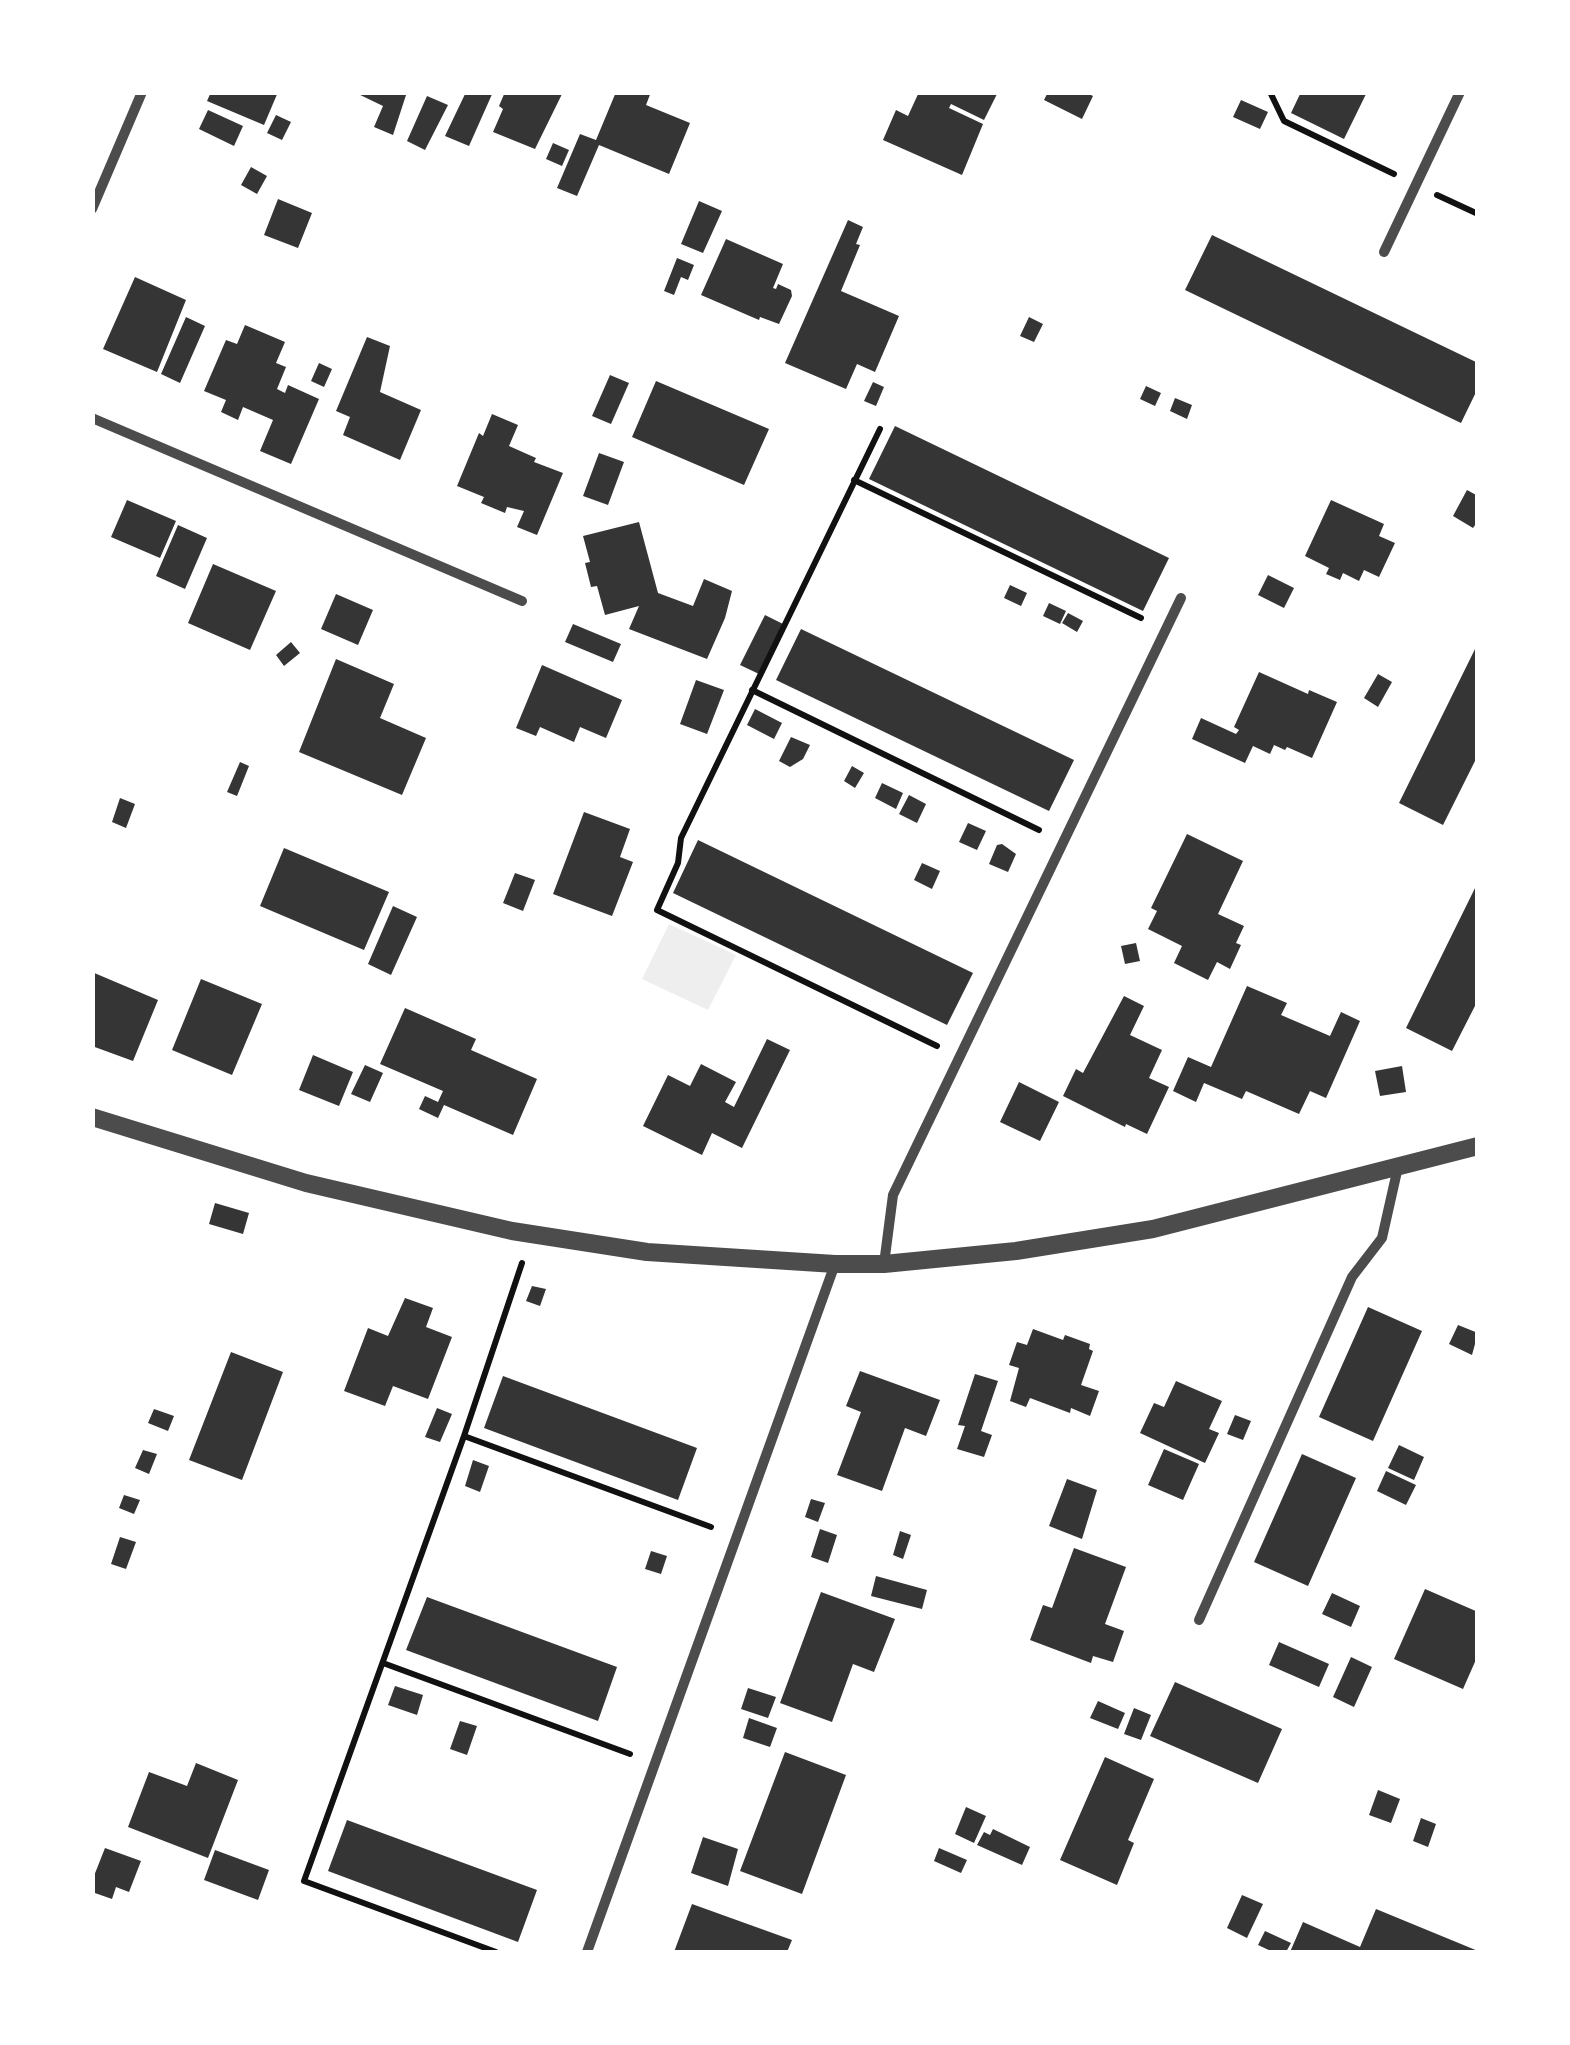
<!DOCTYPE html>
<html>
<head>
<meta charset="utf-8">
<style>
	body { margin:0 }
	#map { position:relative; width:1570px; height:2045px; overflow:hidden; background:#fff; font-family:"IBM Plex Serif",serif }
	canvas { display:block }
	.frame { position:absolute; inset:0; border:95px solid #fff; pointer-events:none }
</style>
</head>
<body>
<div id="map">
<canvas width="1570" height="2045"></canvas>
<div class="frame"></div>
</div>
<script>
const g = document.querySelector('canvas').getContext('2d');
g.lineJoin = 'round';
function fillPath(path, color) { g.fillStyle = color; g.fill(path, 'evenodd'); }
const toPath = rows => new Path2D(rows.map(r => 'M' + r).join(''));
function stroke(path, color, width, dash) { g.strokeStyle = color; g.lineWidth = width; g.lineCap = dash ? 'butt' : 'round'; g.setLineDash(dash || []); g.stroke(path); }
fillPath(toPath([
	[669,924,736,955,708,1010,642,979]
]), '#eee');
fillPath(toPath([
	[211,92,278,92,264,125,207,101],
	[354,92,407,92,393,135,374,127,383,106],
	[466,92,493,92,469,146,445,136],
	[505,92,563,92,535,149,493,132,503,109,499,106],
	[616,92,651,92,646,105,690,123,669,174,599,145,577,196,557,188,580,134,596,140],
	[919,92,998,92,984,120,951,104,949,108,983,124,962,175,883,140,896,110,908,116],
	[1048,92,1085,92,1093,96,1082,119,1044,100],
	[1301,92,1367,92,1344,139,1291,113],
	[427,96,448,105,425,150,407,141],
	[1241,100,1268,112,1260,129,1233,117],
	[208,110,243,126,234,146,199,129],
	[276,115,291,122,282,140,267,133],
	[553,143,569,150,562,166,546,159],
	[251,167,267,176,257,194,241,185],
	[278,199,312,213,298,248,264,235],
	[699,201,722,211,703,253,681,244],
	[848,220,863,227,856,244,860,245,841,291,899,316,875,372,857,364,846,389,785,363],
	[1212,235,1478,363,1478,388,1461,423,1185,290],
	[726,239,783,264,773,288,776,289,778,284,791,290,792,296,779,324,760,317,759,320,701,295],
	[677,258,694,265,688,280,681,277,674,295,664,291],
	[135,277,186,300,157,372,103,349],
	[186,317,205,326,180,383,161,374],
	[1029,317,1043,324,1034,342,1020,336],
	[245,325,285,342,276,363,286,367,277,389,285,393,288,385,319,399,291,464,260,451,273,420,243,407,238,420,221,412,226,400,204,391,226,340,237,344],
	[367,337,390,346,380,392,421,410,400,460,343,435,350,417,336,411],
	[319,363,332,369,324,387,311,381],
	[610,375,629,383,611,424,592,416],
	[656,381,769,429,744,485,632,437],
	[873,382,884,387,876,406,864,401],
	[1146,386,1161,393,1155,406,1140,399],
	[1175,398,1192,405,1187,419,1170,411],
	[492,414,518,425,509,446,536,458,534,462,563,473,537,535,517,527,524,511,507,507,505,513,481,503,484,497,457,486,479,433,483,436],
	[895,426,1169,558,1143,611,869,479],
	[599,453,624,462,608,505,583,496],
	[1467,490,1478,496,1478,521,1473,528,1453,516],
	[127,500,176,521,160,558,111,537],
	[1331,500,1384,524,1379,536,1395,543,1379,577,1364,570,1359,581,1343,573,1340,580,1326,574,1329,568,1305,556],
	[639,522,658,593,693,606,704,579,732,591,725,618,707,659,629,629,639,606,605,615,597,586,591,587,585,563,590,562,583,536],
	[178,525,207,538,185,589,156,576],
	[213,564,276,591,250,650,188,623],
	[1268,575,1294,588,1284,608,1258,595],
	[1010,585,1027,593,1021,606,1004,598],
	[336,594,373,610,358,645,321,629],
	[1049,603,1066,611,1060,624,1043,616],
	[1068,613,1083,621,1077,632,1062,623],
	[765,615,783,624,759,674,740,665],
	[573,624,621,644,613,662,565,642],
	[801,629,1074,760,1049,811,776,680],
	[291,642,300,653,284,666,276,655],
	[1478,643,1478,755,1443,825,1399,803],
	[336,659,394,684,380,718,426,738,402,795,299,752],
	[542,665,622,700,606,738,580,727,574,742,540,727,536,736,516,728],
	[1259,672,1308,694,1309,690,1337,702,1312,758,1287,747,1285,750,1274,745,1270,754,1253,746,1245,763,1192,739,1201,718,1236,734,1239,730,1234,727],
	[1378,674,1392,682,1378,707,1364,698],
	[696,680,724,690,707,734,680,724],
	[755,709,782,723,774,739,747,725],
	[791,737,810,745,803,759,790,767,779,761],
	[240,762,249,766,237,796,227,792],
	[852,766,864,773,855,788,844,781],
	[882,783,903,793,896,809,875,798],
	[909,795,926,804,917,823,899,814],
	[120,798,135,804,126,828,112,822],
	[584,812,630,829,620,857,633,862,612,916,553,894],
	[968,823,986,831,977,850,959,842],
	[1187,834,1243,861,1218,914,1244,926,1236,943,1241,945,1230,969,1217,962,1208,980,1174,963,1182,946,1148,929,1157,911,1151,908],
	[698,840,973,973,947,1025,673,893],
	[1002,844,1016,854,1008,872,989,864,997,845],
	[284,848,389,892,364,950,260,906],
	[922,863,940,871,932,889,914,880],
	[515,873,535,880,523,911,503,903],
	[1478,882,1478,1000,1452,1051,1406,1028],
	[393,906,417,917,391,975,368,964],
	[1136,943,1140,961,1125,964,1121,946],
	[92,972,158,1000,133,1061,92,1046],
	[201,979,262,1004,232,1075,172,1050],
	[1247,986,1287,1003,1281,1015,1330,1036,1341,1012,1360,1021,1326,1098,1310,1091,1299,1114,1246,1091,1242,1099,1204,1083,1196,1102,1173,1091,1188,1057,1211,1067],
	[1124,996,1144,1006,1130,1035,1162,1050,1149,1078,1169,1087,1147,1134,1126,1124,1125,1127,1063,1096,1076,1069,1083,1073],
	[405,1008,476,1039,471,1050,537,1079,513,1135,444,1105,438,1118,419,1109,425,1096,438,1102,443,1091,380,1064],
	[767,1039,790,1050,742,1148,712,1133,702,1155,643,1126,668,1075,690,1086,701,1064,736,1082,725,1102,734,1107],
	[313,1055,353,1072,339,1106,299,1090],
	[365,1065,383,1073,370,1102,351,1094],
	[1402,1066,1406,1092,1380,1096,1375,1071],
	[1019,1082,1059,1102,1040,1141,1000,1122],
	[215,1203,249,1213,243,1234,209,1224],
	[532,1286,546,1289,540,1306,526,1301],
	[405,1298,433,1308,426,1327,452,1337,428,1399,393,1386,385,1406,344,1391,368,1328,388,1336],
	[1368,1307,1422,1331,1373,1441,1319,1417],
	[1458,1325,1478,1333,1472,1355,1449,1344],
	[1033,1329,1063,1340,1065,1335,1090,1344,1089,1349,1093,1351,1081,1385,1099,1391,1090,1416,1071,1408,1070,1413,1030,1398,1026,1407,1010,1401,1019,1368,1009,1365,1017,1342,1027,1345],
	[231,1352,283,1372,242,1480,189,1460],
	[860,1371,940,1400,926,1436,905,1428,882,1491,837,1475,861,1412,846,1406],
	[975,1374,998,1381,981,1431,992,1435,984,1457,957,1449,965,1426,958,1425],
	[503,1376,697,1448,678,1500,484,1428],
	[1176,1381,1222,1401,1209,1429,1219,1433,1205,1463,1140,1433,1154,1403,1164,1407],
	[437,1408,452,1414,440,1442,425,1437],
	[154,1409,174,1416,168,1431,148,1423],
	[1235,1415,1251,1421,1243,1440,1227,1434],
	[1399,1445,1424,1457,1414,1480,1388,1468],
	[1164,1449,1199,1464,1183,1500,1148,1485],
	[143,1450,157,1454,149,1474,135,1468],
	[1302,1454,1356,1478,1308,1586,1254,1562],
	[473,1460,489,1466,480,1492,465,1486],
	[1386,1471,1416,1485,1406,1505,1377,1491],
	[1067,1479,1097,1490,1082,1539,1049,1526],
	[124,1495,140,1500,134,1514,119,1508],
	[811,1499,825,1503,818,1522,805,1517],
	[820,1529,837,1535,828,1563,811,1557],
	[900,1531,911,1535,903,1559,893,1555],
	[120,1537,136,1542,126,1569,111,1564],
	[1074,1548,1126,1567,1105,1624,1124,1631,1113,1662,1093,1656,1091,1663,1030,1640,1043,1605,1052,1608],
	[651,1551,667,1556,661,1574,645,1569],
	[876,1576,927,1590,922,1609,871,1596],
	[1425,1589,1478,1612,1478,1655,1463,1689,1394,1659],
	[821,1592,895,1619,874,1672,853,1664,832,1722,780,1703],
	[1332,1593,1360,1606,1351,1627,1322,1614],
	[427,1597,617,1667,598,1721,406,1650],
	[1279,1642,1329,1664,1319,1687,1269,1665],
	[1351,1657,1372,1667,1354,1707,1333,1697],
	[1175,1682,1282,1729,1258,1783,1150,1736],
	[395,1686,423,1695,417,1715,388,1705],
	[748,1688,776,1697,768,1718,741,1709],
	[1098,1701,1125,1713,1118,1729,1090,1718],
	[1134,1708,1151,1715,1141,1740,1124,1734],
	[749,1718,777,1728,770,1747,743,1738],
	[460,1721,477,1726,467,1755,450,1749],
	[785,1752,846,1775,802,1894,740,1871],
	[1105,1757,1154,1779,1128,1840,1134,1843,1117,1885,1060,1860],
	[196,1763,238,1780,208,1858,128,1827,149,1772,187,1786],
	[1378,1790,1400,1799,1391,1823,1369,1815],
	[966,1807,986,1816,974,1843,955,1834],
	[1421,1818,1436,1824,1428,1847,1413,1841],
	[347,1820,537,1890,518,1942,328,1871],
	[993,1829,1030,1847,1022,1865,977,1845,984,1832,990,1835],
	[703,1837,738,1849,728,1886,691,1873],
	[105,1848,141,1861,129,1892,116,1887,112,1899,92,1892,92,1881],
	[939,1848,967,1860,961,1873,934,1861],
	[215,1850,269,1870,258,1900,204,1880],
	[1242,1895,1263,1904,1247,1938,1227,1928],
	[692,1904,792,1940,787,1952,674,1952],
	[1376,1909,1478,1951,1478,1952,1290,1952,1303,1922,1360,1947],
	[1265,1931,1291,1943,1286,1952,1273,1952,1258,1945]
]), '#353535');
stroke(toPath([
	[1270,92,1284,121,1394,174],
	[1437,195,1478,214],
	[880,429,681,838,678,863,657,910,937,1046],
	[854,480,1141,618],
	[752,690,1039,830],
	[464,1436,711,1527],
	[383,1663,630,1754],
	[496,1952,304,1881,464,1436,522,1263]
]), '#111', 6);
stroke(toPath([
	[92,209,142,92],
	[1384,252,1460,92],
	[92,418,522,601],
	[884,1264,893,1195,1181,598],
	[1199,1620,1352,1277,1382,1238,1398,1167],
	[587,1952,835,1264]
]), '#4c4c4c', 10);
stroke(toPath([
	[92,1117,306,1183,512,1231,647,1252,835,1264,884,1264,1016,1251,1153,1229,1478,1146]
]), '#4c4c4c', 18);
</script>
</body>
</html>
